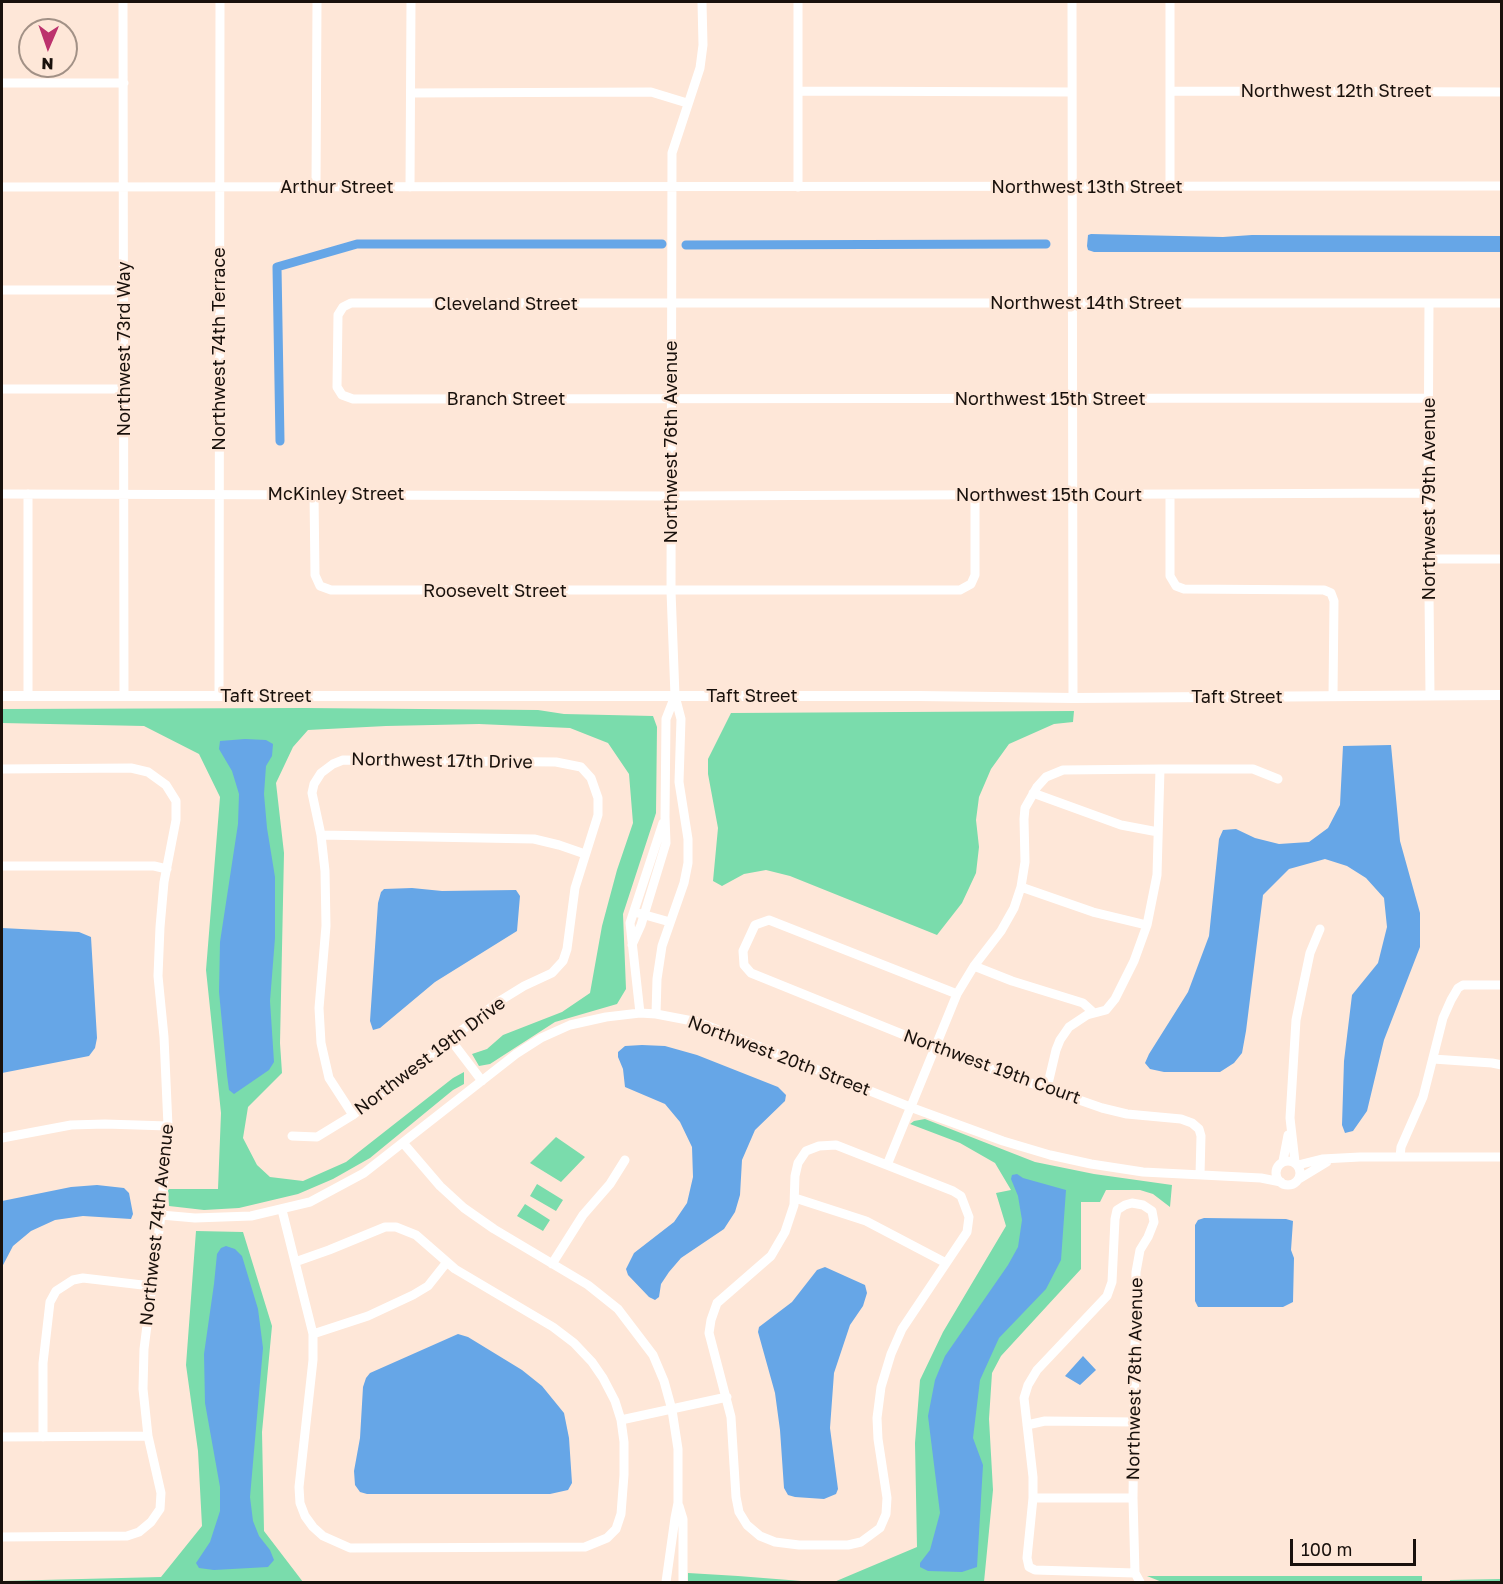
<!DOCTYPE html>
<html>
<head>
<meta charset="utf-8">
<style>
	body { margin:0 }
	#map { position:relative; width:1503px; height:1584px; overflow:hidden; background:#fee7d8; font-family:"Golos Text",sans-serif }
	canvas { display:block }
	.frame { position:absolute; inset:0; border:3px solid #19110c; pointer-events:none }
	.north { position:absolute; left:18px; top:18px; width:60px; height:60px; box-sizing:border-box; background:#fee7d8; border:2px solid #a29186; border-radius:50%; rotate:182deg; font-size:16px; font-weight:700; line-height:24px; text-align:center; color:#19110c }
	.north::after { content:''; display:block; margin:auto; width:21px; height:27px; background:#bc326d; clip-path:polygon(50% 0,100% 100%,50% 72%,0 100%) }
	.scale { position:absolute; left:1290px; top:1539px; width:126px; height:27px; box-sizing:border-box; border:3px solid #19110c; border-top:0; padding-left:8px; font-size:18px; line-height:21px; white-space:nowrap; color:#19110c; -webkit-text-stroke:4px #fee7d8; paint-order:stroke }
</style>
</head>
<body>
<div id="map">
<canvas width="1503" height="1584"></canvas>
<div class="frame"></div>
<div class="north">N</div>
<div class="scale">100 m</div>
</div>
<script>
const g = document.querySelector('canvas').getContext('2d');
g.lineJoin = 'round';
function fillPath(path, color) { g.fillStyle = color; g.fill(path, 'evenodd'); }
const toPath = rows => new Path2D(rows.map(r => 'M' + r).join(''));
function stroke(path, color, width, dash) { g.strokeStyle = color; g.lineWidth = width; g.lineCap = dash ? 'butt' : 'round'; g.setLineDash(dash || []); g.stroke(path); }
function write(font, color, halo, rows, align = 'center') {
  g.font = font + ' "Golos Text",sans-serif'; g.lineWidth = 5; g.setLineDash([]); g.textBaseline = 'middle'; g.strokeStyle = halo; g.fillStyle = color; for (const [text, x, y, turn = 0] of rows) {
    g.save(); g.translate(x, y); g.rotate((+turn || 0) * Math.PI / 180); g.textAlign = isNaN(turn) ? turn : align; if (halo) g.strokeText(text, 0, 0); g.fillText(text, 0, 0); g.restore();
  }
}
fillPath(toPath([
	[303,708,538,710,564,714,653,716,657,727,656,813,623,914,626,989,617,1004,555,1022,490,1064,479,1066,472,1054,487,1049,503,1035,562,1012,590,993,602,926,617,870,633,823,629,774,608,743,570,728,479,724,386,726,308,730,293,747,276,783,284,853,280,1043,282,1073,248,1107,243,1138,257,1165,270,1177,303,1181,346,1162,453,1078,464,1072,464,1084,453,1090,370,1158,333,1179,298,1194,239,1208,204,1210,169,1206,168,1189,218,1189,221,1113,206,970,220,797,199,754,144,726,2,723,2,709],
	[1074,711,1073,722,1054,724,1009,744,991,769,979,797,976,820,979,847,976,873,962,903,937,935,790,876,766,870,744,874,722,886,713,881,718,828,708,774,708,759,731,713],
	[925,1119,1035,1162,1094,1174,1172,1185,1170,1207,1153,1194,1140,1190,1106,1190,1100,1202,1081,1202,1081,1269,1001,1356,992,1373,989,1419,993,1490,984,1582,834,1582,917,1547,915,1443,920,1380,943,1332,1006,1226,996,1193,1011,1190,995,1163,960,1143,910,1124,914,1121],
	[556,1137,585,1157,561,1182,530,1163],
	[537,1184,563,1200,556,1211,530,1196],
	[525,1204,550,1220,543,1231,517,1216],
	[196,1231,243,1232,272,1326,262,1432,264,1531,303,1582,2,1582,2,1581,161,1577,202,1526,198,1451,186,1365],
	[688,1573,738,1576,814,1582,688,1582],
	[1147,1576,1422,1576,1422,1582,1162,1582],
	[1501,1579,1501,1582,1450,1582,1450,1580]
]), '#7adcac');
fillPath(toPath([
	[1091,234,1223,237,1252,235,1501,236,1502,252,1094,252,1088,250,1087,246,1088,235],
	[245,739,266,740,273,744,272,756,266,766,264,794,267,828,275,877,275,938,270,1001,274,1062,269,1070,234,1094,229,1090,227,1075,219,992,220,942,238,824,239,794,232,771,219,749,220,741],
	[1391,745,1400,841,1420,913,1420,947,1384,1040,1367,1111,1353,1131,1345,1133,1342,1125,1344,1061,1352,995,1378,963,1387,927,1384,898,1366,878,1347,866,1325,859,1289,869,1263,895,1246,1031,1242,1053,1234,1063,1220,1072,1164,1072,1150,1069,1145,1063,1149,1054,1188,992,1209,936,1219,839,1223,830,1236,829,1255,838,1279,844,1309,842,1328,828,1340,805,1343,746],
	[412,888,442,891,516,890,520,896,517,931,435,982,380,1028,373,1030,370,1021,378,903,381,892,384,889],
	[2,928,79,932,91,937,97,1038,95,1048,89,1056,2,1073],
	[642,1045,665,1046,697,1055,778,1087,786,1095,785,1101,755,1130,742,1160,740,1195,735,1212,724,1229,681,1258,669,1272,661,1284,659,1297,655,1300,649,1297,628,1275,626,1269,634,1253,674,1222,687,1203,693,1177,692,1147,680,1122,665,1104,625,1087,623,1069,618,1057,618,1052,625,1046],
	[1017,1174,1023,1178,1066,1190,1061,1260,1046,1289,999,1338,980,1380,973,1438,983,1465,977,1567,962,1572,928,1571,920,1567,920,1563,930,1550,940,1513,928,1416,935,1380,945,1356,1008,1265,1018,1247,1022,1220,1018,1196,1011,1179,1012,1175],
	[97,1185,124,1188,129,1193,133,1214,131,1219,83,1216,55,1220,31,1231,13,1246,2,1267,2,1201,71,1187],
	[1204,1218,1286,1219,1293,1221,1291,1250,1294,1258,1293,1302,1283,1307,1198,1307,1195,1301,1195,1225,1198,1220],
	[226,1246,235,1249,242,1256,258,1309,263,1348,250,1497,253,1521,259,1536,270,1550,274,1560,268,1567,214,1570,199,1568,196,1563,210,1542,220,1511,220,1487,205,1403,204,1354,214,1284,217,1254,221,1248],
	[825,1267,865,1285,867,1293,863,1306,850,1325,834,1373,830,1428,838,1489,836,1494,824,1499,795,1497,788,1495,784,1488,780,1430,775,1393,758,1332,759,1327,792,1302,817,1270],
	[458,1334,468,1337,522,1370,542,1386,564,1413,569,1438,572,1483,568,1490,550,1494,367,1494,360,1492,355,1485,354,1471,360,1438,363,1387,366,1378,370,1373],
	[1083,1356,1096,1370,1080,1385,1065,1376]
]), '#66a6e7');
stroke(toPath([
	[686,245,1046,244],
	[280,441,277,267,357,244,662,244]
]), '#66a6e7', 9);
stroke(toPath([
	[123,2,124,696],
	[1072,2,1073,698],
	[2,83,124,83],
	[799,91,1072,92],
	[1171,91,1502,92],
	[411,93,651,92,687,103],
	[2,187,1502,186],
	[316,187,317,2],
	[410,187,411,2],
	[798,187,798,2],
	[1170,187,1170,2],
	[2,290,124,290],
	[1429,303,1428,493,1430,695],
	[2,389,123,389],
	[1429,398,353,399,342,395,337,387,338,315,343,307,351,303,1502,303],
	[2,494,671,496,1428,493],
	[314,494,315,575,320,586,331,590,960,590,971,584,975,575,975,495],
	[1170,496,1170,576,1176,586,1184,589,1324,590,1331,593,1334,601,1333,696],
	[1429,559,1502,559],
	[28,696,28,494],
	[219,696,220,2],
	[2,769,131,768,148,772,166,785,176,801,176,820,164,882,160,927,158,976,164,1037,168,1126,161,1215,144,1349,143,1389,148,1436,161,1493,160,1509,151,1522,139,1532,127,1536,2,1537],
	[1033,793,1121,825,1158,832],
	[321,835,534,839,559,845,585,854],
	[2,866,154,866,167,869],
	[1021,887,1093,912,1147,925],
	[638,913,670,922],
	[632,945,641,925,666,843,665,817,666,719,675,696],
	[974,966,1012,981,1083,1003,1094,1013],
	[957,994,769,920,755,925,743,951,744,965,751,973,971,1062,1102,1108,1127,1114,1181,1119,1192,1123,1199,1129,1201,1136,1200,1175],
	[640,1013,630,923,663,823],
	[656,1014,657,979,662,946,684,883,688,863,688,839,679,782,681,719,675,696,671,591,672,153,700,68,703,45,702,2],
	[450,1039,482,1081],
	[1433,1059,1492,1063,1502,1065],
	[1047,1088,1056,1050,1060,1040,1069,1027,1087,1015,1106,1010,1115,999,1134,961,1147,925,1157,875,1160,769],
	[292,1136,317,1137,353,1115,498,1002,524,986,552,973,563,961,567,949,575,888,598,815,598,798,591,778,581,767,556,762,343,760,333,764,321,773,314,784,312,793,321,835,325,871,326,926,319,1008,321,1043,329,1078,353,1115],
	[2,1138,71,1125,105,1124,168,1126],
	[404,1144,440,1186,464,1208,494,1229,588,1285,618,1309,653,1355,664,1381,672,1410,678,1449,678,1503,675,1518,666,1582],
	[836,1145,953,1191,961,1196,969,1217,967,1232,902,1329,891,1354,881,1387,877,1418,878,1439,887,1498,886,1514,880,1528,861,1542,848,1545,799,1545,775,1542,760,1536,747,1525,739,1512,736,1497,731,1417,709,1333,711,1320,717,1303,771,1256,785,1232,794,1205,795,1176,798,1163,806,1151,819,1146,836,1145],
	[1400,1157,1401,1147,1423,1097,1443,1018,1451,1000,1458,988,1463,985,1502,985],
	'1276 1173a12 12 0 1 1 24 0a12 12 0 1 1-24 0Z',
	[1283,1161,1288,1135],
	[1295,1162,1290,1118,1296,1020,1310,953,1320,929],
	[887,1165,957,994,974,966,1001,931,1014,908,1021,887,1025,862,1024,819,1025,808,1037,787,1046,777,1063,770,1160,769,1253,769,1278,779],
	[1298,1165,1322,1159,1360,1157,1502,1157],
	[1299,1179,1327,1162],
	[795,1198,866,1221,946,1263],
	[282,1210,313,1334,313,1360,299,1487,300,1503,305,1516,313,1527,323,1536,350,1548,585,1547,607,1538,616,1529,621,1514,624,1475,624,1442,621,1420,615,1401,603,1378,592,1362,574,1343,553,1327,455,1269,416,1235,396,1227,385,1227,329,1250,295,1262],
	[161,1215,195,1218,251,1216,310,1202,364,1173,516,1054,541,1038,570,1025,606,1017,640,1013,656,1014,698,1022,910,1107,1003,1141,1050,1155,1091,1164,1143,1172,1261,1178,1281,1182],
	[552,1264,583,1215,610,1184,625,1160],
	[313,1334,368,1316,413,1295,428,1286,447,1262],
	[621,1420,727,1397],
	[1027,1425,1045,1421,1134,1422],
	[2,1437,148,1436],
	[43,1437,43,1363,50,1302,56,1291,73,1280,83,1278,151,1286],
	[1033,1498,1133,1498],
	[679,1506,683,1519,683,1582],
	[1135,1573,1035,1570,1029,1567,1027,1558,1033,1498,1033,1477,1024,1398,1028,1385,1037,1370,1107,1296,1112,1282,1115,1219,1117,1210,1125,1205,1132,1203,1143,1205,1152,1211,1154,1222,1148,1237,1140,1250,1136,1272,1133,1498,1135,1573,1140,1582]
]), '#fff', 9);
stroke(toPath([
	[2,696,919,696,1073,698,1502,695]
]), '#fff', 10);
write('18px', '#19110c', '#fee7d8', [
	["Northwest 12th Street",1336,91],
	["Arthur Street",337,187],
	["Northwest 13th Street",1087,187],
	["Northwest 14th Street",1086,303],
	["Cleveland Street",506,304],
	["Northwest 73rd Way",124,349,-90],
	["Northwest 74th Terrace",219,349,-90],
	["Branch Street",506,399],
	["Northwest 15th Street",1050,399],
	["Northwest 76th Avenue",671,442,-90],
	["McKinley Street",336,494],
	["Northwest 15th Court",1049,495],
	["Northwest 79th Avenue",1429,499,-90],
	["Roosevelt Street",495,591],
	["Taft Street",266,696],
	["Taft Street",752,696],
	["Taft Street",1237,697],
	["Northwest 17th Drive",442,761,1],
	["Northwest 19th Drive",430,1056,-37],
	["Northwest 20th Street",779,1056,21],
	["Northwest 19th Court",992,1067,20],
	["Northwest 74th Avenue",157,1225,-84],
	["Northwest 78th Avenue",1135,1379,-89]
]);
</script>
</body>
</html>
